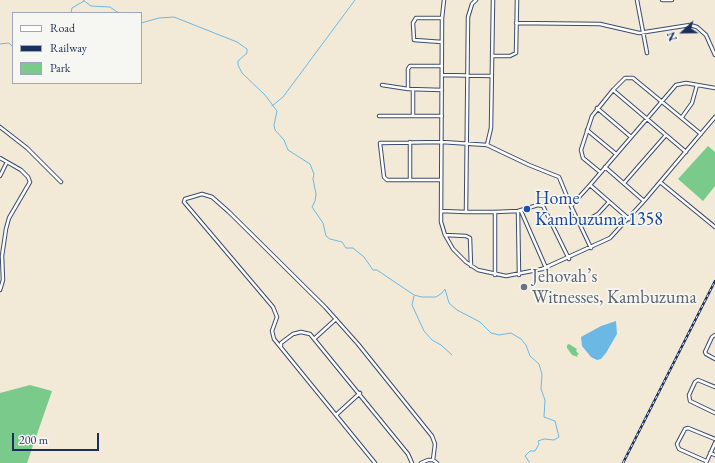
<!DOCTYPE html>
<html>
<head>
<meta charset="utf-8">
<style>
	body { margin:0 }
	#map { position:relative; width:715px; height:463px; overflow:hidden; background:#f2ead7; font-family:"EB Garamond",serif }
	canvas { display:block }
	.legend { position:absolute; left:12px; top:12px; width:130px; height:72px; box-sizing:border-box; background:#f6f6f2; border:1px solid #9ea6b7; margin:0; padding:5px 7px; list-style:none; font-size:12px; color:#1b2f5e }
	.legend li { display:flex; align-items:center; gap:8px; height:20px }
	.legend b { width:20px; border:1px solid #9ea6b7 }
	.north { position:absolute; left:663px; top:12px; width:40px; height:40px; -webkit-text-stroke:3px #f6f6f2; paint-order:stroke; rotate:248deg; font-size:11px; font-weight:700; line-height:16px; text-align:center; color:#1b2f5e }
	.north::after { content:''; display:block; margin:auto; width:14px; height:18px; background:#1b2f5e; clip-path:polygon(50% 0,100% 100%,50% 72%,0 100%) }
	.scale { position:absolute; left:12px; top:433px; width:87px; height:18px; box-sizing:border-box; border:2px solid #1b2f5e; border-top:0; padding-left:5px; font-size:12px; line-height:14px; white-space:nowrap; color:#1b2f5e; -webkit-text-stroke:3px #f6f6f2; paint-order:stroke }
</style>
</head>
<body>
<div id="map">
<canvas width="715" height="463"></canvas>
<ul class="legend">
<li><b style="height:5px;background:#fff"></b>Road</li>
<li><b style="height:5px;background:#1b2f5e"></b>Railway</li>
<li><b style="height:11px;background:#7aca8b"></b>Park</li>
</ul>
<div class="north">N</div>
<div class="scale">200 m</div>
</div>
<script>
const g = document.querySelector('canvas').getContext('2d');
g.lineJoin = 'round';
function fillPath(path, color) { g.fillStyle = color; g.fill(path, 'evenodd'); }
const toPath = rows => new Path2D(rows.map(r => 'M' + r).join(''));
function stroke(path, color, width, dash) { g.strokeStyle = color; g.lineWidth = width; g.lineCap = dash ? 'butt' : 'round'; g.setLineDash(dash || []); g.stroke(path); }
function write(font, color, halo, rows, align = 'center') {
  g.font = font + ' "EB Garamond",serif'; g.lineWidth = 3.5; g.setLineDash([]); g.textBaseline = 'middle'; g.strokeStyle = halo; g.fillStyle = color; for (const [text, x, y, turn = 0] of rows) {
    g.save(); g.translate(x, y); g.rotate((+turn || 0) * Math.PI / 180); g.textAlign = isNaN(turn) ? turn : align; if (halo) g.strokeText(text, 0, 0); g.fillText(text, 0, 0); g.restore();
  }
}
fillPath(toPath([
	[708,146,715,152,715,186,703,201,678,179],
	[569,344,577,349,576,351,579,354,577,355,578,357,572,355,567,348,567,345],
	[30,385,52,391,27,463,0,463,0,393]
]), '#7aca8b');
fillPath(toPath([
	[616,321,617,334,606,353,601,359,597,360,591,357,582,346,581,337,601,326]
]), '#6bb8e5');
stroke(toPath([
	[83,0,91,6,110,7,117,12,122,13],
	[71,13,72,8,84,1],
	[141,23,159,18,174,17,237,42,247,49,247,53,238,61,238,65,242,73,265,95,277,111,274,125,275,130,284,140,288,150,310,164,314,174,313,179,316,194,315,201,312,207,323,223,326,236,330,239,342,242,346,248,353,248,364,257,373,270,377,270,414,295,422,297,436,297,442,293,445,289,449,303,457,310,480,322,491,333,499,335,511,333,521,339,526,345,530,356,539,364,542,374,541,389,545,400,544,417,555,421,559,437,554,440,544,439,538,441,539,444,535,451,530,451,525,456,530,463],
	[0,44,9,43,13,47],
	[13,50,13,53],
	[272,106,283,97,355,0],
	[414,296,412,305,424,331,432,340,441,345,452,355]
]), '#6bb8e5', 1);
const minor = toPath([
	[444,0,442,18,441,222,445,235,453,249,466,262,478,270,506,276,542,269,610,238,644,201,715,117],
	[476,0,472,4,468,17,466,212,495,212],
	[637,0,647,53],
	[662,0,672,0],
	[442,18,416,18,413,23,414,40,442,42],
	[516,23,600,24,639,33,690,25,697,27,706,35,715,55],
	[492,56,510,56,516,53,517,0],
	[442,75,492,76],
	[382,85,408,89,442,90],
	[408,89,408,69,410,66,442,66],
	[413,90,413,116],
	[613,90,625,78,633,78,701,134],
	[597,108,631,137],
	[379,116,442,116],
	[682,117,692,103,697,85],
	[0,127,27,148,61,182],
	[587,130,616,154],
	[410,142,410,180],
	[487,145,529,165,559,177,571,206],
	[0,158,21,170,28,177,30,182,9,218,6,229,2,256,3,280,0,290],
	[605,167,644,201],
	[600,172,583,158,581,150,592,116,613,90,686,152],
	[0,176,7,162],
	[441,180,387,180,384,177,380,143,442,142,487,145,491,128,493,0],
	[660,182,715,227],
	[624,183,666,135],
	[590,185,571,206,591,248],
	[441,211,466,212],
	[518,211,519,275],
	[521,211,546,268],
	[629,219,590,185,676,85,686,83,715,88],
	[580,224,598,214,609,202],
	[445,235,466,236,470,238,471,266],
	[495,275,495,212,518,211,538,205,543,206,569,259],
	[715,335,712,337,705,352,706,354,715,359],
	[314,339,336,319],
	[281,346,281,343,293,334,301,332,310,334,408,454,412,463],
	[715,387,698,380,695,382,689,395,690,401,715,413],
	[336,415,360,393],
	[710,453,715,455],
	[706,461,679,449,677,444,685,429,688,428,715,439],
	[375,463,274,339,272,331,277,317,273,307,184,202,185,199,202,194,212,197,229,212,325,307,358,344,432,436,435,444,433,460],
	[421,463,428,460,433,460,437,463],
	[706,463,715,443]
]);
stroke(minor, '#3b4b70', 4.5);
stroke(minor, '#fff', 2.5);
const rail = toPath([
	[623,463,715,281]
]);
stroke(rail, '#1b2f5e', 2.5);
stroke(rail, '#f6f6f2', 1, [3]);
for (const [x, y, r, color] of [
	[527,209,4,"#1a4fb4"],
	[524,287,4,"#6b7280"]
]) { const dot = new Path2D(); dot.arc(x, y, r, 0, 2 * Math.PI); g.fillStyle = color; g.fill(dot); stroke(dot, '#f6f6f2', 1.5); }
write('18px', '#164399', '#f6f6f2', [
	["Home",535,199],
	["Kambuzuma 1358",535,220]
], 'left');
write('18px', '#5b616d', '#f6f6f2', [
	["Jehovah’s",532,277],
	["Witnesses, Kambuzuma",532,298]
], 'left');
</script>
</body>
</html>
